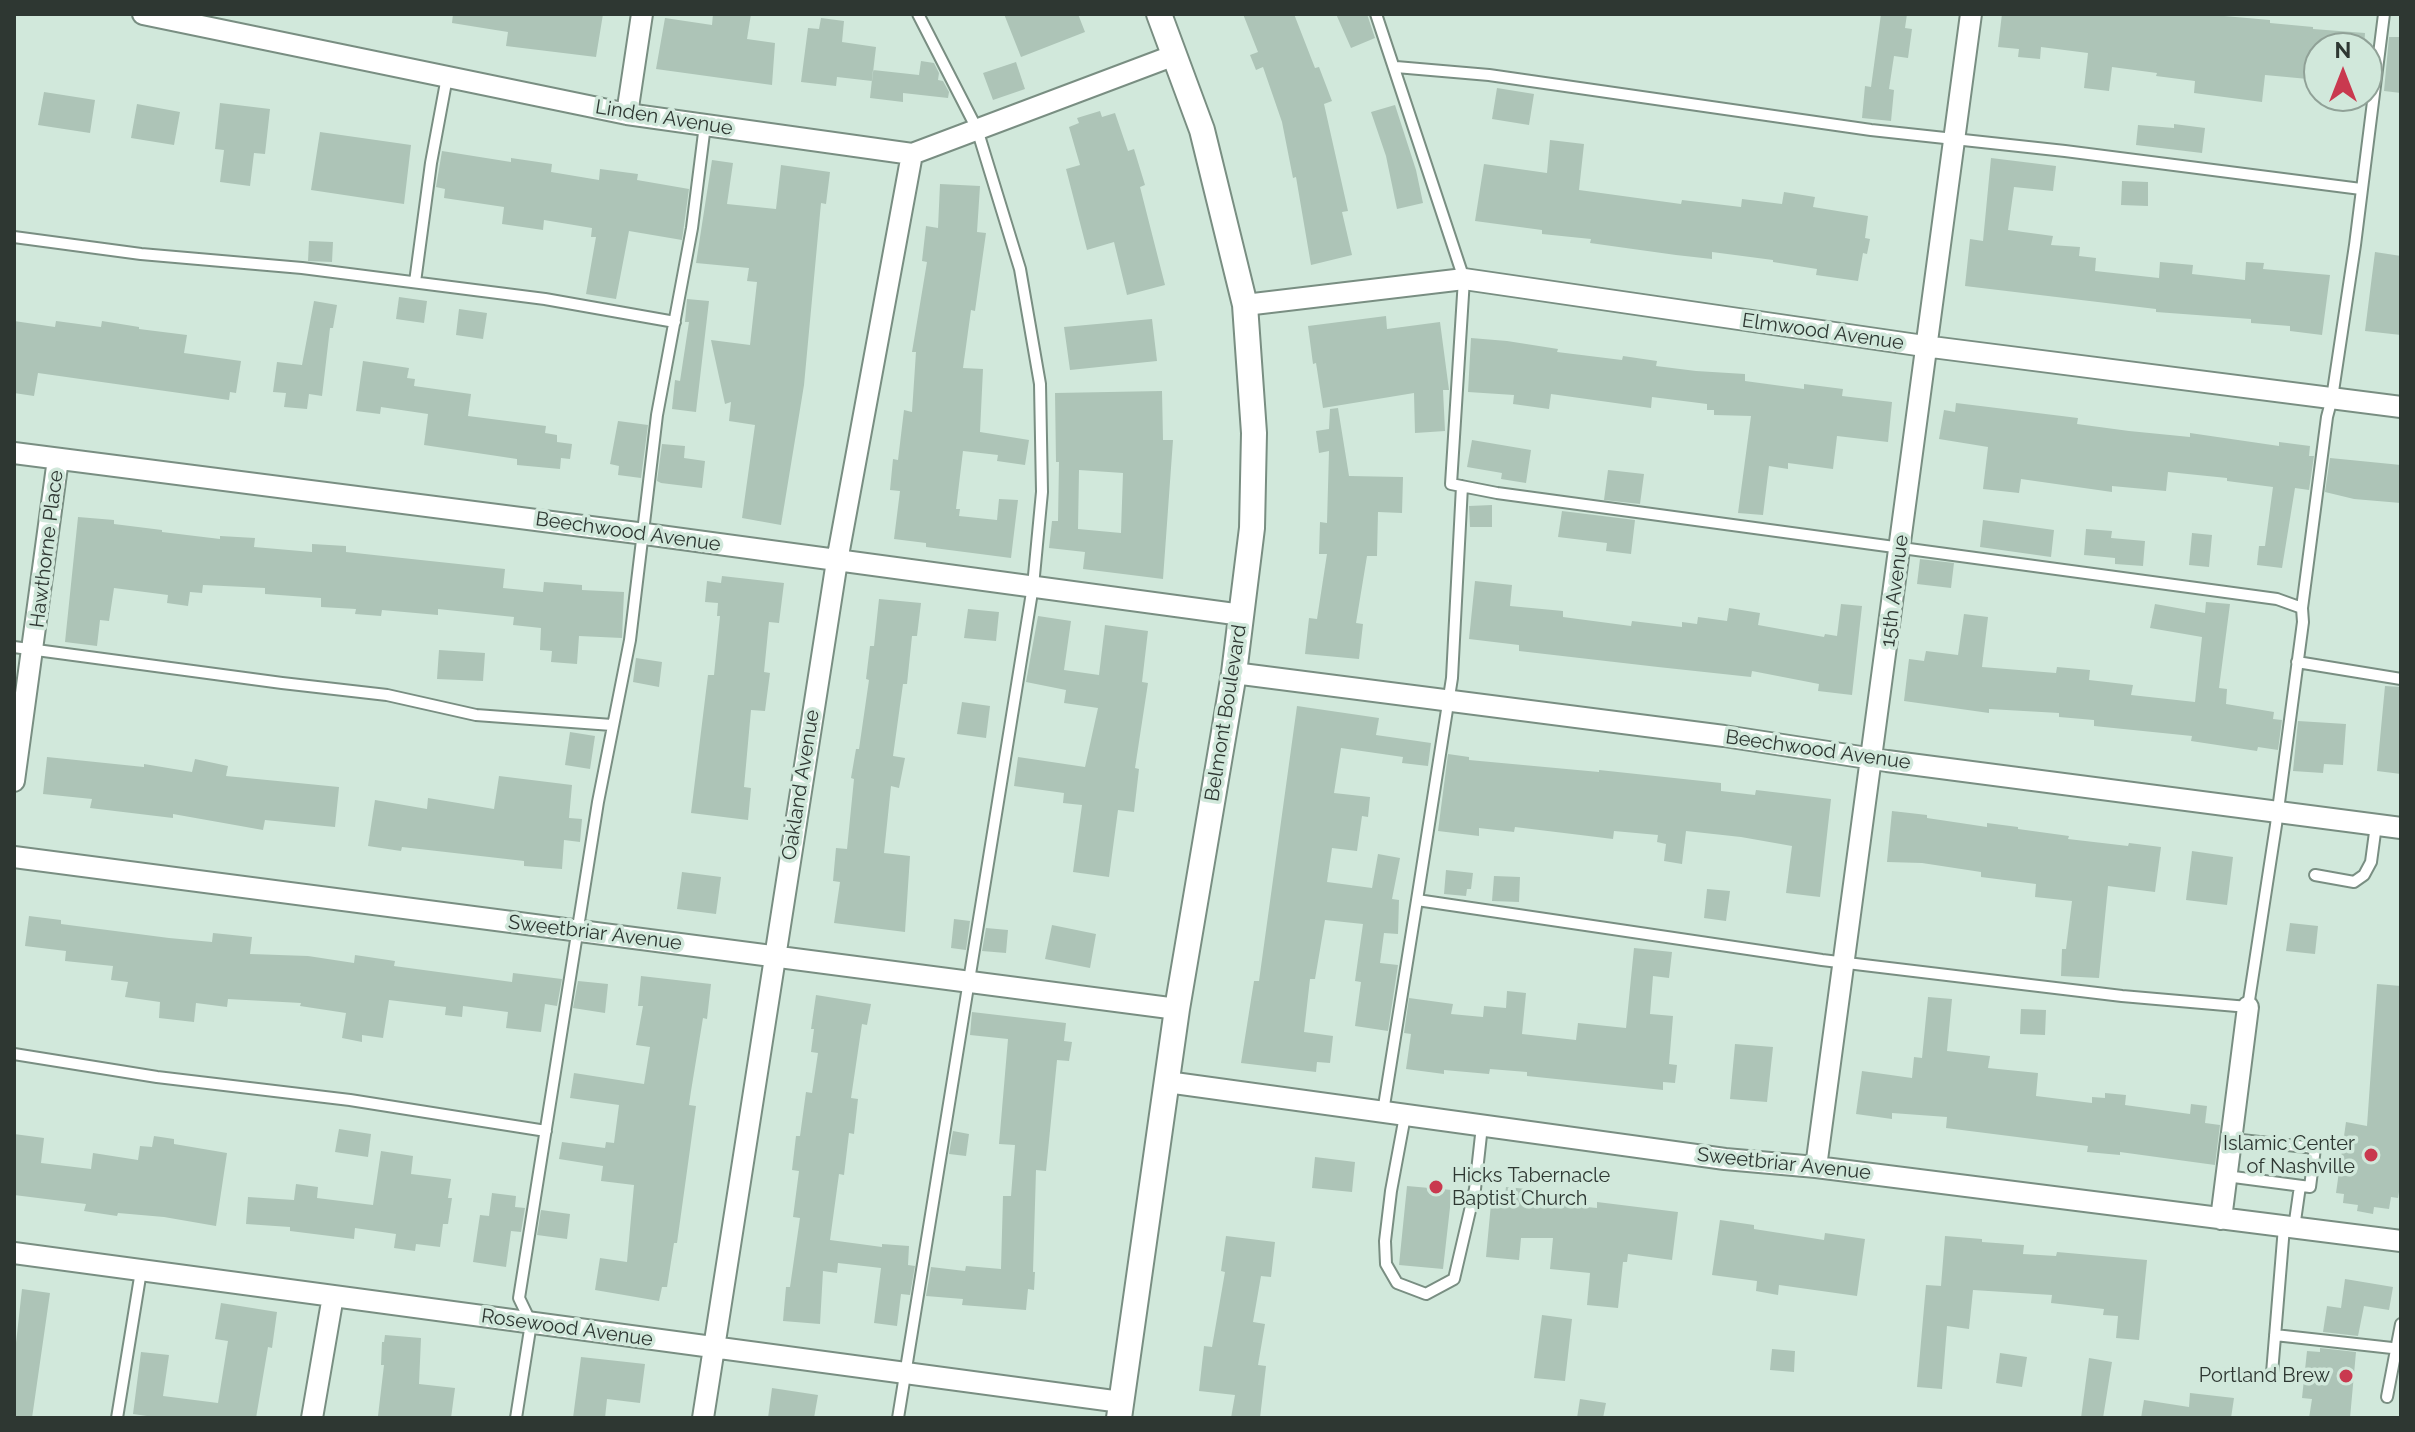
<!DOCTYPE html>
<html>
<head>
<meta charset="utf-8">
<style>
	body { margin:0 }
	#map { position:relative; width:2415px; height:1432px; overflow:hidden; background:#d1e8db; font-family:Raleway,sans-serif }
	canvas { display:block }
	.frame { position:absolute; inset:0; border:16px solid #2e3732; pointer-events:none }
	.north { position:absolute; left:2303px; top:32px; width:80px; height:80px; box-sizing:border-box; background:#d1e8db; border:2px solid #90a197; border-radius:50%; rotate:0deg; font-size:22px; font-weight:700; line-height:32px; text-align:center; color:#2e3732 }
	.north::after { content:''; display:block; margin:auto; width:28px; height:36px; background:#c9394f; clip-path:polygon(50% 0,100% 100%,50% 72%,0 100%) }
</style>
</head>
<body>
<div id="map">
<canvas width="2415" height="1432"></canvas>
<div class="frame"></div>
<div class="north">N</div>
</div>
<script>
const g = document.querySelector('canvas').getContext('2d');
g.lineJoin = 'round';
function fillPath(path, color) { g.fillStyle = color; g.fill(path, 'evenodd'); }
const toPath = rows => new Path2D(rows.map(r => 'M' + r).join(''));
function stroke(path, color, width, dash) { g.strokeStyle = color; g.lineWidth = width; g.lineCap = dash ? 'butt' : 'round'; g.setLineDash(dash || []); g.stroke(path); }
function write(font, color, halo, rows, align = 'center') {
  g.font = font + ' Raleway,sans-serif'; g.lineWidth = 7; g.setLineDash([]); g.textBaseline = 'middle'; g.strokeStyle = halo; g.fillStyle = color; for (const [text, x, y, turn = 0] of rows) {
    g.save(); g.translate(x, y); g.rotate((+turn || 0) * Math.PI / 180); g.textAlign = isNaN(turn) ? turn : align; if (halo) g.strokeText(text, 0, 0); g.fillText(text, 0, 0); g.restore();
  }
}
fillPath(toPath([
	[453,14,603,14,596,57,506,46,508,32,452,23],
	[713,14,751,14,747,39,775,43,772,85,656,69,665,18,712,25],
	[1004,14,1078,14,1085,32,1021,57],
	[1243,14,1294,14,1315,68,1319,67,1332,101,1324,104,1348,211,1342,212,1352,255,1311,265,1296,177,1293,178,1282,122,1263,67,1256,70,1250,55,1258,52],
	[1336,14,1367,14,1375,38,1351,48],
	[1881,14,1907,14,1905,28,1912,29,1908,58,1894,56,1889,89,1894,90,1891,121,1862,118,1865,86,1871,87],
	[2002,14,2201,14,2270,20,2270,23,2313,27,2313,29,2365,33,2364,48,2311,48,2308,79,2265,75,2262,102,2194,93,2195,81,2156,76,2157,73,2112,67,2109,91,2084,88,2088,53,2041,47,2040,59,2018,57,2019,49,1998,47],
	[821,18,844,21,842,42,876,47,872,81,837,77,836,86,801,82,808,28,819,29],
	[2389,37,2401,37,2401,93,2384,91],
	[921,61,934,63,939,73,938,80,943,81,949,92,948,98,903,93,903,102,870,98,873,70,919,75],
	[1016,62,1025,89,993,100,983,73],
	[1497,88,1534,94,1529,125,1492,119],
	[44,92,95,100,90,133,38,125],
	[220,103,270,109,265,154,254,153,250,186,220,182,224,150,215,149],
	[137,104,180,112,174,145,131,138],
	[1395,105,1416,170,1423,203,1397,209,1386,156,1371,112],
	[1100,111,1102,117,1115,113,1128,151,1134,149,1145,185,1140,187,1165,285,1127,295,1114,242,1087,250,1066,169,1080,165,1069,127,1079,123,1077,118],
	[2174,124,2205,128,2202,153,2136,145,2138,125,2174,128],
	[320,132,411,145,404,204,311,190],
	[1550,140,1584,144,1579,190,1681,204,1682,200,1741,207,1742,199,1782,204,1784,192,1815,197,1813,207,1868,216,1865,238,1870,239,1867,254,1863,253,1858,281,1816,275,1817,269,1773,262,1773,260,1712,252,1712,259,1676,255,1590,243,1591,239,1542,234,1542,230,1475,221,1484,164,1547,173],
	[442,151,511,162,511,158,552,164,551,172,599,180,600,169,638,174,637,180,689,189,682,240,629,231,616,299,586,294,596,237,591,237,592,228,544,220,543,230,502,224,504,207,444,198,445,189,436,187],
	[1991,158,2056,166,2053,191,2014,187,2008,230,2053,236,2051,245,2080,247,2079,256,2096,258,2095,271,2159,278,2160,262,2193,265,2192,274,2245,280,2246,262,2264,263,2263,269,2330,275,2322,335,2290,331,2290,326,2251,323,2251,319,2156,312,2156,309,1965,286,1970,239,1983,241],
	[712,160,733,163,727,204,776,209,781,165,830,172,826,204,821,203,804,385,781,525,742,518,755,425,729,421,731,402,725,404,711,340,750,345,757,282,747,281,749,268,696,263],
	[2122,181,2148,182,2148,206,2121,205],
	[940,184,980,186,977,232,986,233,975,311,971,310,963,368,983,369,980,432,1029,440,1025,465,997,461,998,455,963,451,956,509,960,509,959,516,997,520,999,499,1018,500,1011,558,926,547,926,543,894,539,900,491,890,490,893,459,898,460,904,410,912,412,916,352,912,352,927,262,922,261,926,226,938,228],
	[309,241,333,242,332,262,308,261],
	[2375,252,2401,256,2401,335,2365,331],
	[399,297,427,301,424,323,396,319],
	[687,299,709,301,696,412,672,409,675,380,680,381,689,322,685,322],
	[314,301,337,305,333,328,330,328,322,396,309,394,307,409,284,407,286,393,273,392,277,362,302,365],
	[459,309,487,313,483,339,456,335],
	[1386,316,1387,329,1440,322,1449,390,1443,390,1445,431,1415,433,1414,393,1323,408,1316,363,1313,364,1308,326],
	[1152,319,1157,361,1070,370,1064,327],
	[14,321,55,327,56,321,101,327,102,321,139,327,139,329,187,335,184,353,241,361,236,393,230,392,229,400,38,373,34,396,14,393],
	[1471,338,1507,341,1558,349,1557,352,1622,360,1623,356,1657,361,1656,366,1696,371,1745,374,1745,381,1804,389,1804,384,1843,389,1842,396,1892,402,1888,442,1837,436,1833,469,1788,463,1788,469,1769,466,1763,515,1738,513,1751,416,1714,415,1714,410,1707,410,1707,404,1652,397,1651,408,1551,394,1549,409,1513,404,1514,395,1468,392],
	[363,361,409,368,407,378,415,379,414,386,471,394,468,416,546,426,545,433,557,435,557,442,572,444,570,459,561,458,560,469,517,465,517,459,424,445,428,414,381,407,380,414,356,411],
	[1162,391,1163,440,1173,440,1163,579,1083,569,1085,552,1049,548,1052,521,1058,521,1059,462,1056,462,1055,393],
	[1079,470,1123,473,1121,533,1078,529],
	[1956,403,2078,418,2077,424,2129,431,2190,437,2190,433,2279,446,2279,442,2310,446,2309,456,2314,456,2309,490,2295,488,2282,568,2257,565,2259,546,2265,546,2273,487,2227,481,2227,478,2168,472,2166,491,2112,486,2112,492,2021,479,2019,493,1983,489,1988,447,1939,439,1944,410,1955,412],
	[1338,408,1349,476,1403,477,1402,513,1378,512,1377,556,1367,556,1356,623,1363,624,1359,659,1305,654,1309,618,1317,619,1327,554,1319,554,1320,522,1327,523,1329,451,1319,453,1316,431,1329,429,1330,409],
	[618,421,648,425,641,478,618,475,619,466,610,464],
	[1472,440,1531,450,1526,483,1501,479,1502,473,1467,467],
	[662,444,685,446,684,458,705,461,702,488,661,483,657,481],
	[2330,458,2401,465,2401,503,2354,499,2325,492],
	[1608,470,1644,474,1640,504,1604,500],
	[1492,505,1492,527,1470,527,1469,506],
	[1562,511,1635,520,1631,554,1606,551,1607,543,1558,537],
	[78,517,114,520,114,524,162,530,162,532,220,539,220,536,255,538,254,547,312,552,312,544,346,546,346,552,505,569,503,588,543,592,544,582,582,585,582,590,624,592,622,638,579,636,577,664,551,662,552,651,540,650,541,628,513,625,514,617,438,609,438,615,382,610,381,616,355,614,356,609,321,607,321,598,265,594,265,588,203,585,202,593,190,592,188,606,167,603,168,595,114,588,109,621,100,620,97,646,65,642],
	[1983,520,2054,530,2051,557,1980,547],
	[2086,529,2112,531,2111,538,2145,541,2143,566,2115,564,2115,558,2084,555],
	[2192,533,2212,535,2209,567,2189,565],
	[1920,559,1954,563,1951,588,1917,584],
	[722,576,784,583,779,623,769,622,764,672,770,673,765,711,751,710,744,787,751,788,748,820,691,813,708,675,714,675,720,616,717,616,718,603,705,602,707,581,721,583],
	[1475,581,1512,585,1510,606,1563,611,1563,617,1631,626,1632,621,1682,627,1682,622,1697,624,1698,617,1727,621,1729,608,1760,613,1758,625,1824,637,1825,634,1837,636,1841,604,1862,606,1852,695,1818,691,1819,684,1752,671,1751,677,1658,667,1519,651,1519,645,1469,639],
	[879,599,921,603,917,636,912,636,907,684,903,684,893,756,905,758,899,788,891,786,884,853,910,856,905,932,834,923,840,882,833,881,836,848,847,849,854,779,851,778,856,749,859,749,869,680,866,679,870,646,874,646],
	[2206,602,2230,604,2219,688,2227,689,2226,704,2274,712,2273,719,2282,720,2278,750,2258,747,2257,751,2191,741,2192,736,2094,726,2094,720,2059,717,2059,713,1989,709,1989,713,1904,701,1909,659,1924,661,1926,651,1958,655,1964,614,1988,617,1982,667,2056,673,2057,667,2090,670,2089,680,2133,685,2131,695,2195,702,2202,637,2150,628,2155,604,2205,613],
	[968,609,999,612,996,641,964,638],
	[1038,616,1071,621,1064,670,1099,675,1105,625,1148,631,1142,682,1148,683,1135,768,1139,769,1134,812,1118,810,1109,877,1073,872,1082,805,1063,803,1064,793,1014,786,1018,757,1085,767,1098,708,1064,703,1066,690,1026,682],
	[439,650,485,653,483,681,437,679],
	[636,658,662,662,659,687,633,682],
	[2385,686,2401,687,2401,774,2377,771],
	[962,702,990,706,986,738,957,734],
	[1297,706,1379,718,1376,735,1431,743,1428,766,1402,763,1403,757,1341,748,1334,793,1370,797,1368,817,1362,816,1357,851,1332,848,1327,882,1372,888,1378,854,1400,858,1392,899,1399,900,1398,934,1384,933,1380,963,1398,965,1388,1031,1355,1026,1361,982,1355,981,1363,924,1325,920,1315,979,1310,979,1304,1032,1333,1036,1330,1063,1317,1062,1316,1072,1241,1063,1254,981,1259,981],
	[2298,721,2346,724,2343,765,2324,764,2323,773,2293,771],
	[570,732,595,736,590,769,565,765],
	[1448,754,1469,757,1469,760,1599,772,1599,770,1721,783,1721,791,1755,795,1756,790,1831,799,1820,897,1786,893,1792,846,1741,837,1686,831,1682,864,1664,861,1666,844,1657,842,1658,835,1614,831,1613,839,1515,827,1514,832,1479,828,1479,836,1438,831],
	[47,757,144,767,144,764,192,772,195,759,228,766,226,776,339,787,335,827,265,820,263,830,173,814,173,818,90,808,92,799,43,794],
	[499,776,572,785,569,818,582,819,580,842,564,840,562,869,524,866,524,861,402,847,401,851,368,846,375,800,427,809,428,798,494,809],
	[1892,811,1927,815,1927,818,1987,827,1987,823,2018,827,2018,829,2069,836,2068,839,2128,846,2129,843,2161,847,2155,892,2108,886,2099,978,2061,976,2062,949,2066,949,2072,901,2035,897,2036,884,1981,877,1981,872,1922,863,1887,862],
	[2192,851,2233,857,2227,905,2186,900],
	[1446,870,1473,873,1471,889,1467,889,1466,896,1444,894],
	[682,872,721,877,716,914,677,909],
	[1494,876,1520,877,1519,902,1492,901],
	[1707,889,1730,891,1726,921,1704,918],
	[29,916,61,920,61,924,169,938,212,942,213,933,252,937,250,954,308,956,354,963,355,955,395,961,394,966,512,982,513,973,562,979,557,1006,545,1004,541,1032,506,1028,508,1012,463,1006,462,1017,445,1015,446,1007,389,1000,383,1038,362,1035,362,1042,342,1038,346,1013,300,1006,301,1003,228,999,227,1007,196,1003,194,1022,159,1018,160,1002,125,997,128,982,111,980,113,966,65,961,66,951,25,946],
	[954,919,970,921,966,950,951,948],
	[2290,923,2318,926,2315,954,2286,951],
	[1052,925,1096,934,1090,968,1045,959],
	[986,928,1008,930,1006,953,982,951],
	[1634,948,1672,952,1669,978,1653,976,1650,1014,1673,1016,1669,1064,1677,1065,1675,1083,1663,1082,1663,1090,1527,1076,1527,1072,1490,1069,1489,1074,1444,1070,1444,1074,1406,1069,1411,1034,1404,1033,1409,998,1453,1004,1451,1014,1483,1017,1484,1006,1506,1008,1507,991,1526,993,1522,1034,1576,1040,1578,1023,1626,1028],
	[641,976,711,984,707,1019,703,1018,691,1091,689,1105,696,1106,677,1243,674,1243,667,1287,662,1287,659,1301,595,1290,600,1258,627,1262,634,1185,601,1181,603,1166,559,1159,562,1142,605,1148,606,1142,614,1143,619,1105,570,1098,574,1073,644,1084,650,1047,636,1045,643,1006,638,1006],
	[578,981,608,984,605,1013,573,1008],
	[2377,984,2401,986,2401,1179,2398,1198,2391,1197,2389,1209,2374,1207,2373,1214,2357,1211,2358,1205,2343,1203,2344,1194,2336,1193,2346,1122,2367,1126],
	[816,995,871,1004,867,1025,862,1024,851,1098,858,1099,854,1134,849,1133,844,1175,839,1174,830,1240,882,1247,882,1244,909,1246,908,1265,915,1266,910,1295,901,1294,897,1326,874,1323,881,1268,838,1263,837,1273,823,1271,820,1324,783,1321,786,1287,790,1287,800,1218,793,1217,799,1171,792,1170,796,1136,800,1136,806,1092,812,1093,818,1053,811,1052,814,1029,811,1029],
	[1928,997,1952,999,1947,1051,1990,1056,1988,1068,2038,1073,2036,1096,2092,1103,2092,1097,2105,1098,2105,1093,2126,1095,2125,1105,2190,1114,2191,1104,2207,1106,2205,1123,2220,1125,2215,1165,2120,1152,2120,1155,2087,1152,2088,1146,1946,1128,1947,1117,1892,1113,1892,1119,1856,1114,1862,1071,1912,1078,1914,1057,1922,1058],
	[2021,1009,2046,1010,2045,1035,2020,1034],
	[972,1012,1066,1023,1064,1041,1072,1042,1069,1061,1057,1060,1046,1171,1036,1170,1033,1272,1035,1272,1034,1290,1028,1289,1026,1310,962,1305,963,1299,926,1296,931,1267,965,1271,966,1266,1001,1269,1003,1196,1011,1196,1015,1145,999,1144,1008,1039,970,1035],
	[1735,1044,1773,1047,1767,1102,1730,1099],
	[339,1129,371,1134,368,1157,335,1152],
	[953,1131,969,1134,966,1156,949,1154],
	[14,1134,44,1138,41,1163,91,1169,93,1153,138,1160,140,1146,152,1147,154,1136,174,1139,174,1144,227,1153,216,1226,164,1217,118,1213,117,1216,84,1211,86,1204,14,1195],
	[381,1151,413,1156,411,1174,451,1179,448,1198,452,1198,448,1224,443,1224,440,1247,416,1244,415,1251,394,1248,396,1234,355,1228,354,1239,290,1231,290,1227,246,1224,248,1197,294,1200,296,1184,318,1187,317,1198,373,1205],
	[1315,1157,1355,1162,1352,1192,1312,1188],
	[1407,1186,1452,1190,1443,1269,1399,1265],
	[1506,1187,1527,1189,1526,1201,1597,1208,1597,1202,1678,1212,1672,1260,1628,1254,1627,1262,1623,1262,1618,1308,1587,1305,1590,1273,1550,1269,1553,1238,1521,1238,1519,1260,1486,1257,1492,1193,1505,1194],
	[492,1193,516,1196,515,1207,525,1208,521,1232,511,1231,506,1267,473,1262,480,1215,489,1216],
	[541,1210,570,1214,567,1239,537,1235],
	[1720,1220,1754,1225,1754,1229,1824,1240,1825,1233,1865,1239,1857,1296,1779,1285,1778,1295,1756,1291,1757,1281,1712,1275],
	[1226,1236,1275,1242,1271,1277,1261,1276,1253,1322,1265,1324,1258,1365,1266,1366,1260,1418,1231,1418,1235,1395,1199,1391,1204,1346,1212,1347,1225,1272,1221,1271],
	[1945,1236,1982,1239,1982,1242,2024,1245,2023,1254,2056,1256,2057,1252,2147,1260,2139,1340,2116,1338,2118,1316,2103,1315,2104,1309,2051,1303,2052,1295,1973,1290,1969,1329,1947,1326,1942,1389,1917,1387,1926,1285,1941,1286],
	[2345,1279,2393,1287,2389,1310,2364,1306,2358,1336,2323,1332,2327,1306,2341,1308],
	[22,1289,50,1293,32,1418,14,1418,14,1361],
	[221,1303,277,1312,272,1348,268,1347,256,1418,161,1418,133,1414,141,1352,169,1355,163,1396,218,1403,228,1341,215,1339],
	[1542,1315,1572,1319,1565,1381,1534,1378],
	[385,1335,421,1338,419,1384,455,1388,451,1418,378,1416,384,1365,381,1365,382,1342,384,1342],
	[2320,1348,2356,1352,2350,1418,2309,1418,2312,1399,2302,1398,2307,1351,2320,1352],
	[1772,1349,1795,1351,1794,1372,1770,1370],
	[2000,1353,2027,1357,2022,1387,1996,1383],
	[581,1357,645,1364,640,1403,607,1399,605,1418,573,1418],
	[2089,1358,2112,1362,2103,1418,2081,1418],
	[772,1388,818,1395,814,1418,768,1418],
	[2190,1393,2234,1398,2231,1418,2141,1418,2144,1400,2189,1407],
	[1580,1399,1606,1403,1603,1418,1577,1418]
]), '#adc4b7');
const service = toPath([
	[1376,14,1464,279,1451,484,1497,493,2277,599,2302,608],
	[1396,67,1489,75,1871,130,2065,151,2361,189],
	[14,237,141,254,302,268,545,299,675,322],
	[415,282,431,163,447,77],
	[14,647,282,683,387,695,476,715,612,725],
	[2297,662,2401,679],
	[2315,875,2354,882,2364,875,2371,862,2376,825],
	[1417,900,1452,678,1462,486],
	[14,1054,157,1077,350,1100,546,1131],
	[1383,1112,1417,900,1822,960,2122,996,2248,1007,2276,825,2303,622,2302,608,2327,417,2332,398,2355,245,2384,14],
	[1405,1116,1391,1191,1385,1241,1386,1264,1397,1283,1426,1294,1454,1279,1475,1189,1482,1126],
	[2226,1176,2310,1187,2315,1148,2232,1139],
	[2294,1228,2300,1186],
	[2275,1335,2401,1349],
	[2272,1373,2284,1227],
	[2387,1397,2401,1324],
	[117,1418,141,1271],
	[516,1418,531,1323,519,1298,598,802,630,640,657,415,692,228,705,125],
	[898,1418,1033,586,1042,492,1040,384,1020,269,977,129,918,14]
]);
const minor = toPath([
	[143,14,627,114,912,154,1175,55],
	[627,114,642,14],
	[1245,305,1464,279,1924,346,2401,407],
	[14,453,645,534,1242,615],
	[1234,673,1724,736,1887,761,2401,828],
	[14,781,58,459],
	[14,857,1177,1009],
	[1167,1082,1725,1159,1816,1167,2401,1241],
	[1816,1167,1971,14],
	[2221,1219,2248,1007],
	[14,1253,1121,1402],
	[312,1418,333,1296],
	[703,1418,837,561,912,154]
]);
const tertiary = toPath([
	[1119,1418,1177,1009,1234,673,1252,528,1254,433,1245,305,1202,130,1159,14]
]);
stroke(service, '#798e82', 14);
stroke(minor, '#798e82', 24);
stroke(tertiary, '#798e82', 28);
stroke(service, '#fff', 10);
stroke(minor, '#fff', 20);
stroke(tertiary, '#fff', 24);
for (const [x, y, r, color] of [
	[2371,1155,8,"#c9394f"],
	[1436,1187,8,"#c9394f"],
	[2346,1376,8,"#c9394f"]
]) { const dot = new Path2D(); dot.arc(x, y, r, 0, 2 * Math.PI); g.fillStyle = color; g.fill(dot); stroke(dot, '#d1e8db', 3); }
write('20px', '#2e3732', '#d1e8db', [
	["Linden Avenue",664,118,9],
	["Elmwood Avenue",1823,332,8],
	["Beechwood Avenue",628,532,8],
	["Hawthorne Place",47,549,-83],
	["15th Avenue",1895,591,-83],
	["Belmont Boulevard",1226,713,-81],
	["Beechwood Avenue",1818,750,8],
	["Oakland Avenue",801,785,-81],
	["Sweetbriar Avenue",595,933,7],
	["Sweetbriar Avenue",1784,1164,6],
	["Rosewood Avenue",567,1328,8]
]);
write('20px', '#2e3732', '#d1e8db', [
	["Islamic Center",2355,1144],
	["of Nashville",2355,1167],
	["Hicks Tabernacle",1452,1176,"left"],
	["Baptist Church",1452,1199,"left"],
	["Portland Brew",2330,1376]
], 'right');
</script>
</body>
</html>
